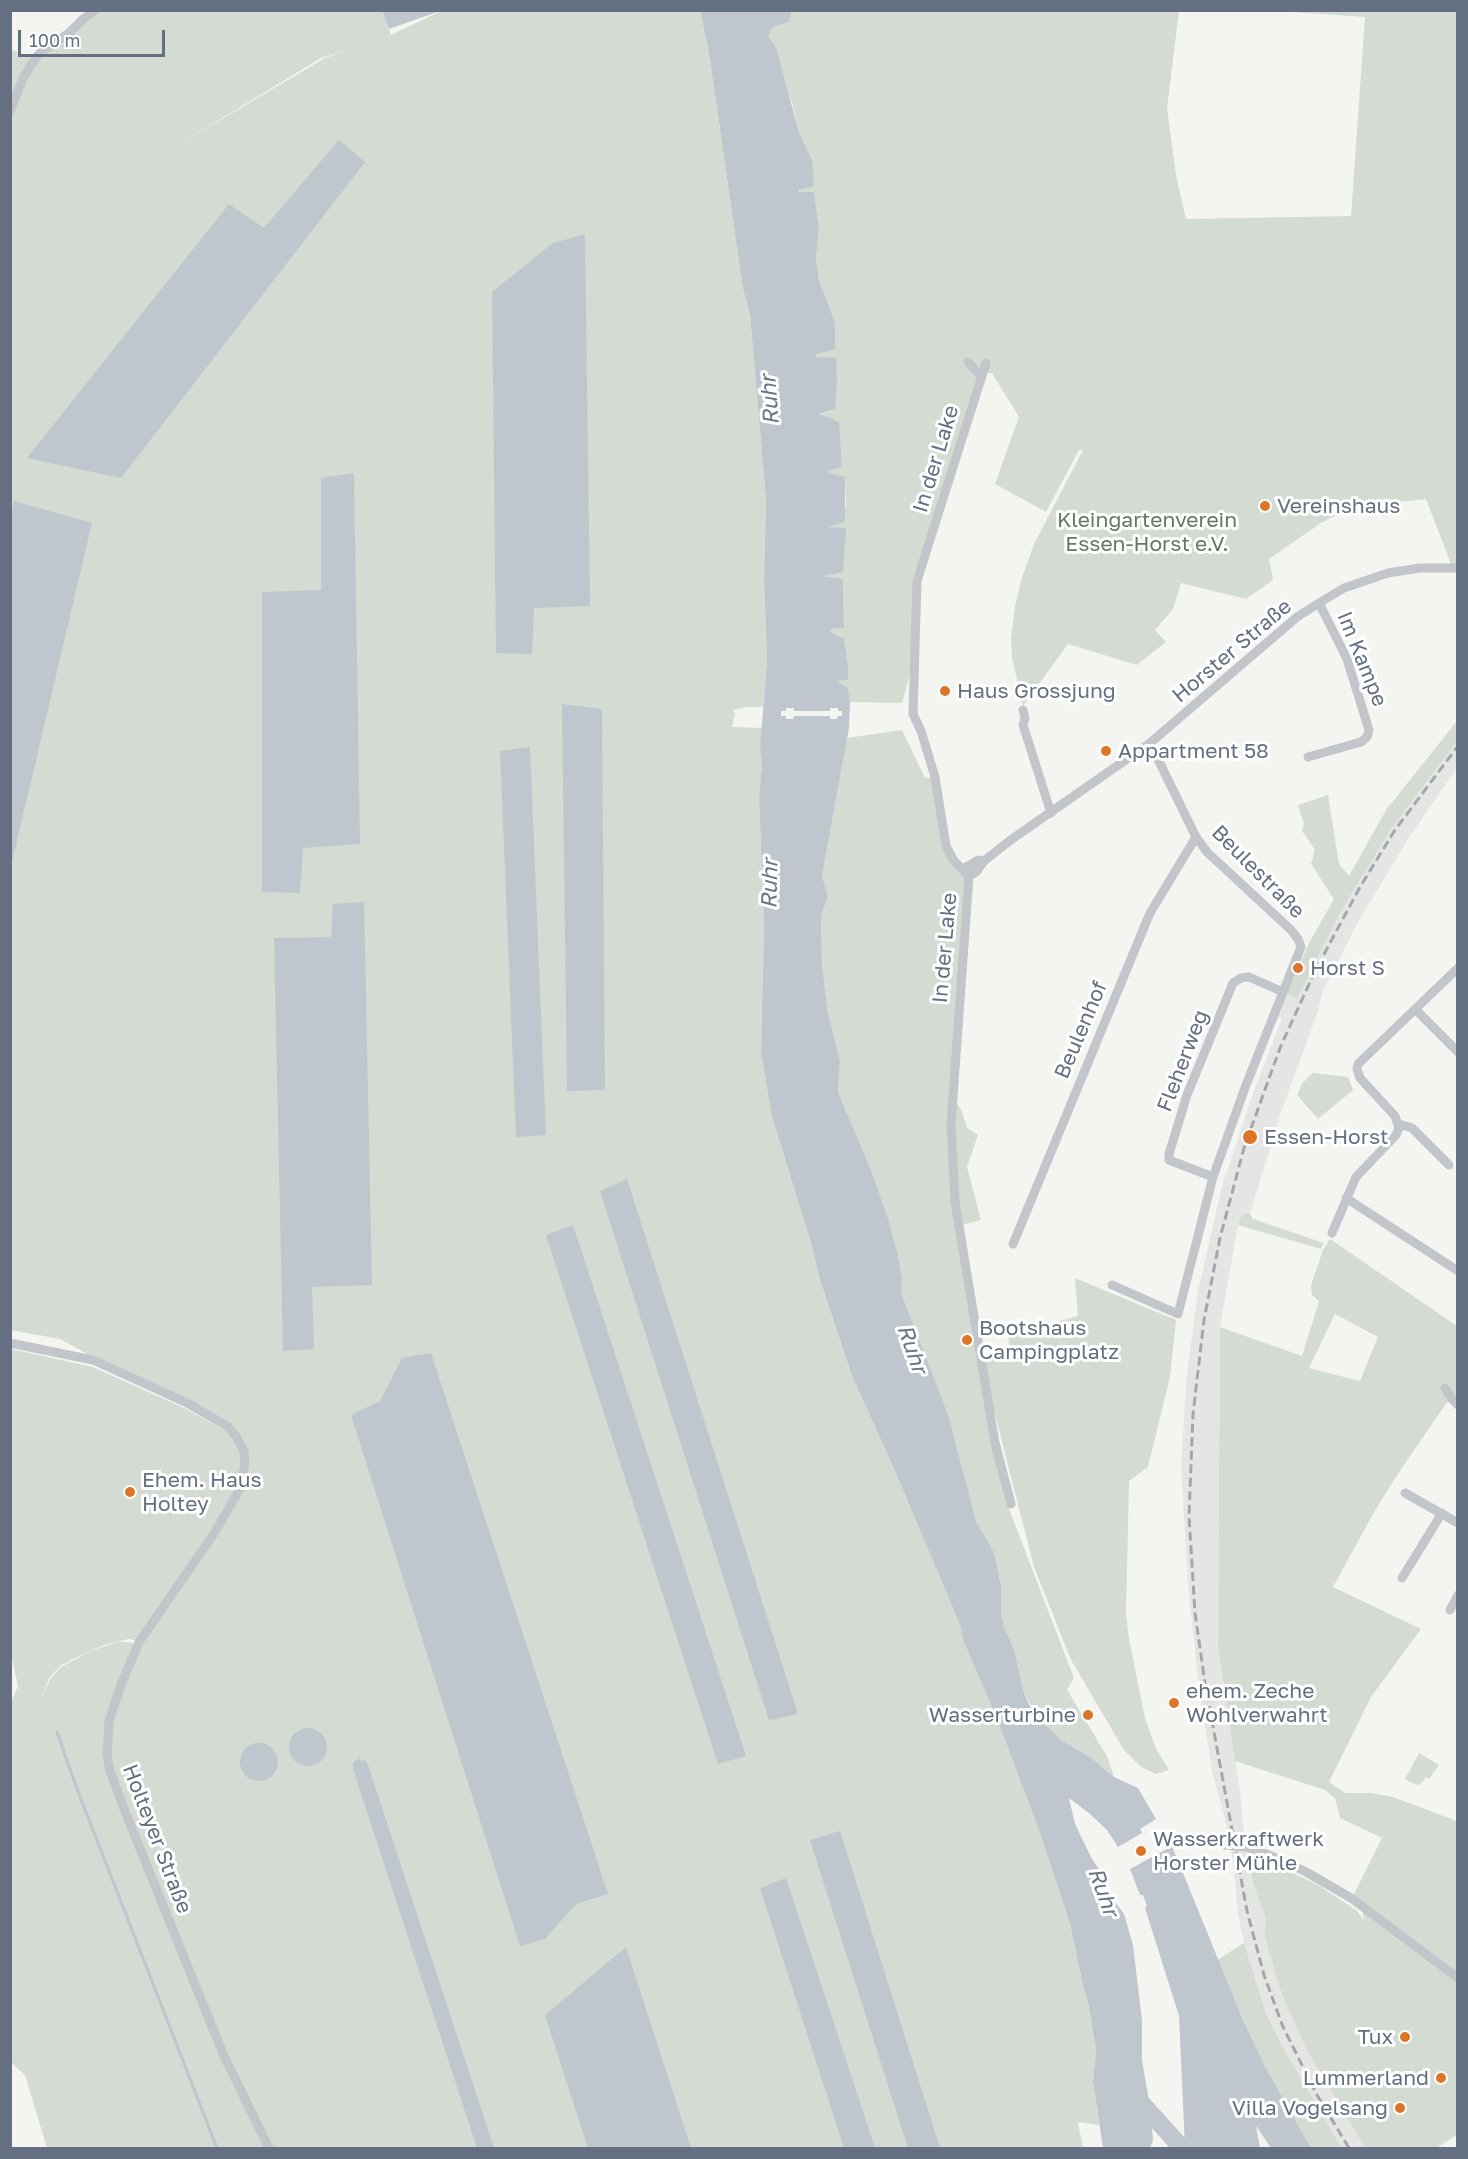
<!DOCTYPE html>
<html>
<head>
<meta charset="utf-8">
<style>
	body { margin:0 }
	#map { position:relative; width:1468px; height:2159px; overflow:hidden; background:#f4f5f1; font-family:"Golos Text",sans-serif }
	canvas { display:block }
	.frame { position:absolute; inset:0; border:12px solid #646f81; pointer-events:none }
	.scale { position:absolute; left:18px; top:30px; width:147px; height:27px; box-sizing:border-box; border:3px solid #646f81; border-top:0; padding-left:8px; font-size:18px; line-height:21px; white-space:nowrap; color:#646f81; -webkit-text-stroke:4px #fff; paint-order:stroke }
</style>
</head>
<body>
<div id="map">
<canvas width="1468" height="2159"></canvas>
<div class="frame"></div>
<div class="scale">100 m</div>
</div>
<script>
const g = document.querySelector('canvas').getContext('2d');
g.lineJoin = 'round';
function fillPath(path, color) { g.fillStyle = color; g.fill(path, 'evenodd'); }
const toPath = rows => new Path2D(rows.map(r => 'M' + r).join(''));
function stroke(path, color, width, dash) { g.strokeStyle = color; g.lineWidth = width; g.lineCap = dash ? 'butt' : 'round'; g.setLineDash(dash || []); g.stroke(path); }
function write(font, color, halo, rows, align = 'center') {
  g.font = font + ' "Golos Text",sans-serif'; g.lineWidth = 6; g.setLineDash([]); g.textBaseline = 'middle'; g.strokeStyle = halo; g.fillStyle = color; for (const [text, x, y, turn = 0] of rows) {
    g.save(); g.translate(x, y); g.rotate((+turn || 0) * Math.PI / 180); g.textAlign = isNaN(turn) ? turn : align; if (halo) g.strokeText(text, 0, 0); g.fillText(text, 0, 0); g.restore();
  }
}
fillPath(toPath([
	[1457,741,1457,768,1410,836,1358,922,1323,991,1317,1014,1281,1112,1250,1214,1242,1214,1238,1225,1220,1327,1218,1645,1240,1792,1245,1844,1254,1886,1266,1919,1264,1933,1279,1986,1291,2016,1308,2052,1365,2148,1342,2148,1282,2046,1267,2016,1244,1943,1238,1914,1234,1868,1226,1823,1212,1771,1199,1688,1188,1585,1181,1463,1187,1372,1198,1291,1222,1186,1255,1088,1282,1019,1277,1016,1287,993,1297,998,1341,911,1392,828]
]), '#e5e5e4');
fillPath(toPath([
	[98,11,382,11,391,35,441,11,700,11,709,53,743,289,750,315,766,500,764,580,767,660,763,707,746,707,733,710,735,714,732,727,763,728,760,748,762,764,759,796,764,927,761,1053,772,1117,811,1243,819,1277,852,1376,895,1471,960,1625,963,1640,997,1719,1039,1830,1070,1924,1083,1986,1088,2002,1096,2050,1093,2082,1099,2125,1078,2122,1083,2148,273,2148,226,2055,132,1821,114,1771,110,1753,112,1721,140,1643,243,1491,250,1464,248,1452,236,1430,226,1420,189,1400,93,1357,60,1339,11,1330,10,49,34,59],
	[348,50,325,58,178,145,321,58],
	[792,11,1179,11,1167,108,1176,175,1186,219,1351,216,1365,17,1279,11,1457,11,1457,567,1452,567,1426,499,1353,507,1321,523,1269,559,1273,580,1246,599,1181,583,1173,609,1155,630,1166,642,1137,665,1068,644,1023,706,1012,658,1011,638,1015,606,1021,581,1034,544,1083,450,1079,450,1046,512,995,484,1019,417,992,373,984,373,915,580,911,670,902,703,850,702,848,688,837,683,838,681,847,680,830,632,830,629,844,628,843,579,823,576,846,529,826,527,846,507,845,478,828,473,827,471,842,467,841,449,819,415,835,409,816,357,835,322,819,280,816,260,819,227,814,193,799,192,812,160,799,132,792,103,768,36,773,27,789,22],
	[1457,721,1457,741,1392,828,1341,911,1297,999,1287,993,1309,943,1334,899,1311,864,1315,850,1302,831,1304,824,1298,805,1328,795,1339,864,1349,876,1386,810],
	[902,730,925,778,933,777,945,847,967,877,953,1098,961,1109,967,1128,978,1135,967,1167,981,1220,959,1226,993,1442,1009,1509,1074,1678,1067,1690,1107,1756,1114,1777,1090,1757,1061,1740,1047,1728,1039,1719,1024,1693,1014,1649,1004,1627,1001,1614,1001,1585,994,1552,976,1521,950,1425,901,1293,902,1280,898,1255,887,1215,871,1170,838,1092,840,1061,828,1013,822,964,821,916,828,896,822,876,847,738],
	[1312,1073,1348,1077,1353,1090,1318,1119,1297,1095,1302,1084],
	[1242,1214,1250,1214,1253,1219,1324,1243,1321,1249,1238,1225],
	[1330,1239,1457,1326,1457,1405,1450,1398,1399,1472,1373,1514,1333,1587,1421,1629,1371,1697,1329,1782,1345,1793,1370,1793,1390,1796,1457,1821,1457,2135,1436,2148,1365,2148,1308,2052,1291,2016,1279,1986,1264,1933,1266,1919,1254,1886,1247,1853,1255,1855,1318,1885,1356,1910,1364,1920,1361,1905,1353,1896,1382,1838,1340,1818,1335,1798,1325,1790,1235,1761,1218,1645,1220,1327,1302,1356,1319,1301,1312,1295,1311,1285,1323,1250],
	[1335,1314,1378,1337,1360,1381,1309,1368],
	[1075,1278,1176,1320,1170,1377,1148,1467,1129,1481,1126,1614,1129,1639,1145,1718,1156,1749,1169,1770,1156,1774,1141,1767,1124,1750,1071,1660,1034,1567,982,1363,1010,1347,1008,1335,1078,1316],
	[11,1349,93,1367,184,1408,226,1431,232,1436,241,1452,242,1463,234,1498,138,1641,129,1639,104,1645,75,1658,60,1666,49,1678,41,1699,50,1679,61,1667,91,1651,117,1642,129,1642,137,1644,129,1659,104,1753,266,2148,47,2148,25,2075,11,2062,10,1705,18,1686,11,1654,10,1617,12,1614,11,1610],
	[1419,1753,1439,1765,1429,1779,1426,1777,1420,1785,1414,1784,1405,1779],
	[1244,1943,1267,2016,1282,2046,1342,2148,1311,2148,1265,2066,1242,2018,1217,1960]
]), '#d4dbd2');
fillPath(toPath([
	[382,11,382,10,440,11,389,29],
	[700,11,792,11,789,22,773,27,768,36,776,48,799,132,812,160,814,186,799,190,799,192,814,192,819,227,816,260,819,280,835,322,835,349,817,354,816,357,836,358,837,380,835,409,819,414,839,422,842,467,828,471,828,473,845,477,845,522,826,527,846,528,843,572,823,576,843,579,844,628,830,629,830,632,844,639,848,666,848,680,838,681,837,682,848,688,850,702,849,728,822,876,828,896,821,916,822,964,828,1013,840,1061,838,1092,871,1170,887,1215,898,1255,902,1280,901,1293,948,1415,976,1521,994,1552,1001,1585,1001,1614,1004,1627,1014,1649,1024,1693,1030,1706,1039,1719,1061,1740,1090,1757,1114,1777,1138,1788,1156,1819,1140,1829,1142,1833,1118,1847,1107,1830,1090,1814,1069,1798,1075,1824,1092,1859,1106,1879,1107,1891,1124,1914,1133,1945,1142,2020,1142,2060,1151,2113,1153,2141,1150,2148,1103,2148,1093,2082,1096,2050,1088,2002,1083,1986,1070,1924,1039,1830,997,1719,963,1640,960,1625,895,1471,852,1376,819,1277,811,1243,772,1117,761,1053,764,927,759,796,762,764,760,748,767,660,764,580,766,500,750,315,743,289,709,53],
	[339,140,365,162,121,478,27,458,229,204,264,228],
	[585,234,590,606,534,608,532,654,496,653,492,292,553,243],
	[354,473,360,844,303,848,300,893,262,892,262,592,321,590,321,478],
	[14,501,92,523,11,866,10,516],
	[562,704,602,709,605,1090,567,1091],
	[530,747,546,1135,516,1137,500,751],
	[364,902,372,1285,312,1287,314,1349,283,1351,274,938,331,937,333,904],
	[627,1179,798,1714,769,1720,600,1191],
	[573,1225,746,1756,718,1764,546,1235],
	[431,1353,608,1894,576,1904,545,1939,520,1946,351,1415,380,1401,402,1358],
	'289 1747a19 19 0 1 1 38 0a19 19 0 1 1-38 0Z',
	'240 1762a19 19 0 1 1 38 0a19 19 0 1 1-38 0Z',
	[360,1758,361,1761,365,1760,368,1765,494,2148,477,2148,353,1769,353,1763],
	[840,1831,940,2148,908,2148,810,1840],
	[1172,1846,1242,2018,1265,2066,1311,2148,1271,2148,1256,2126,1260,2148,1185,2148,1179,2016,1145,1908,1147,1906,1143,1895,1140,1895,1130,1869],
	[786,1878,875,2148,844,2148,760,1888],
	[626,1947,691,2148,588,2148,545,2015]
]), '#bfc6cd');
fillPath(toPath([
	[786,708,794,708,794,711,830,711,830,708,838,708,838,711,842,711,842,716,838,716,837,719,830,719,830,716,794,716,793,719,786,719,786,716,781,716,781,711,786,711]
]), '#f4f5f1');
stroke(toPath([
	[57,1732,77,1789,217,2148]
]), '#bfc6cd', 3);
stroke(toPath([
	[1136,2097,1182,2148]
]), '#bfc6cd', 18);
stroke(toPath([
	[10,111,24,76,35,59,41,52,69,33,83,19,95,10],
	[968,362,981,376],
	[986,363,917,581,913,714,921,731,935,777,946,846,954,861,969,876,951,1124,955,1202,995,1443,1011,1504],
	[1023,710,1025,718,1023,725,1051,813],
	[1308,757,1361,742,1367,737,1369,730,1347,659,1319,603],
	[963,869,978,860,984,861],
	[969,876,976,872,984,861,1012,839,1150,743,1297,617,1319,603,1344,588,1388,573,1420,568,1458,568],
	[1415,1009,1458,1052],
	[1399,1124,1412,1128,1449,1165],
	[1213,1177,1169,1160,1169,1154,1187,1095,1233,983,1241,978,1249,977,1283,992],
	[1346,1198,1458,1271],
	[1332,1233,1356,1177,1396,1135,1399,1128,1395,1116,1360,1078,1357,1069,1358,1064,1458,968],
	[1013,1244,1150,913,1196,837],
	[1112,1285,1178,1314,1213,1177,1246,1085,1301,947,1298,939,1291,930,1207,852,1196,837,1150,743],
	[10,1343,93,1360,187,1403,227,1426,236,1436,244,1451,245,1464,240,1489,213,1535,139,1642,121,1685,109,1721,107,1754,110,1771,126,1814,224,2056,269,2148],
	[1445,1388,1451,1398,1458,1405],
	[1405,1493,1458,1523],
	[1402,1578,1442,1513],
	[1450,1610,1458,1595],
	[1224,1845,1247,1847,1279,1859,1308,1873,1351,1898,1458,1978]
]), '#c2c5c9', 9);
stroke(toPath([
	[1349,2148,1317,2095,1283,2027,1264,1975,1247,1911,1205,1683,1195,1613,1189,1516,1193,1414,1204,1320,1220,1238,1244,1148,1280,1048,1315,971,1360,887,1395,830,1458,746]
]), '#a3a7ad', 3, [9, 4.5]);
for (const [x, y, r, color] of [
	[1265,506,6,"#de7427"],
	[945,691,6,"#de7427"],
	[1106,751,6,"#de7427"],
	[1298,968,6,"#de7427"],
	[1250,1137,8,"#de7427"],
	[967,1340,6,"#de7427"],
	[130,1492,6,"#de7427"],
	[1174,1703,6,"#de7427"],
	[1088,1715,6,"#de7427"],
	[1141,1851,6,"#de7427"],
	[1405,2037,6,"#de7427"],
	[1441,2078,6,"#de7427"],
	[1400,2108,6,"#de7427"]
]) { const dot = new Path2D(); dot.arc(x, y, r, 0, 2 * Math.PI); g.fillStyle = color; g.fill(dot); stroke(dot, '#fff', 2); }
write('21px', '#646f81', '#fff', [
	["In der Lake",936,459,-73],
	["Horster Straße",1232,651,-40],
	["Im Kampe",1362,659,68],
	["Beulestraße",1258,872,45],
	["In der Lake",945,948,-85],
	["Beulenhof",1081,1030,-67],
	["Fleherweg",1183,1061,-69],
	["Holteyer Straße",157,1839,69]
]);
write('21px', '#646f81', '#fff', [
	["Vereinshaus",1277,506],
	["Haus Grossjung",957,691],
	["Appartment 58",1118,751],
	["Horst S",1310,968],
	["Essen-Horst",1264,1137],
	["Bootshaus",979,1328],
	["Campingplatz",979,1352],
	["Ehem. Haus",142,1480],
	["Holtey",142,1504],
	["ehem. Zeche",1186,1691],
	["Wohlverwahrt",1186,1715],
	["Wasserturbine",1076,1715,"right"],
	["Wasserkraftwerk",1153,1839],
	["Horster Mühle",1153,1863],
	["Tux",1393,2037,"right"],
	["Lummerland",1429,2078,"right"],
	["Villa Vogelsang",1388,2108,"right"]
], 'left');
write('21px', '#637963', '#fff', [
	["Kleingartenverein",1147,520],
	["Essen-Horst e.V.",1147,544]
]);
write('italic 22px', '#657685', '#fff', [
	["Ruhr",770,400,-94],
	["Ruhr",770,884,-89],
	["Ruhr",912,1349,71],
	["Ruhr",1103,1892,70]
]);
</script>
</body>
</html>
